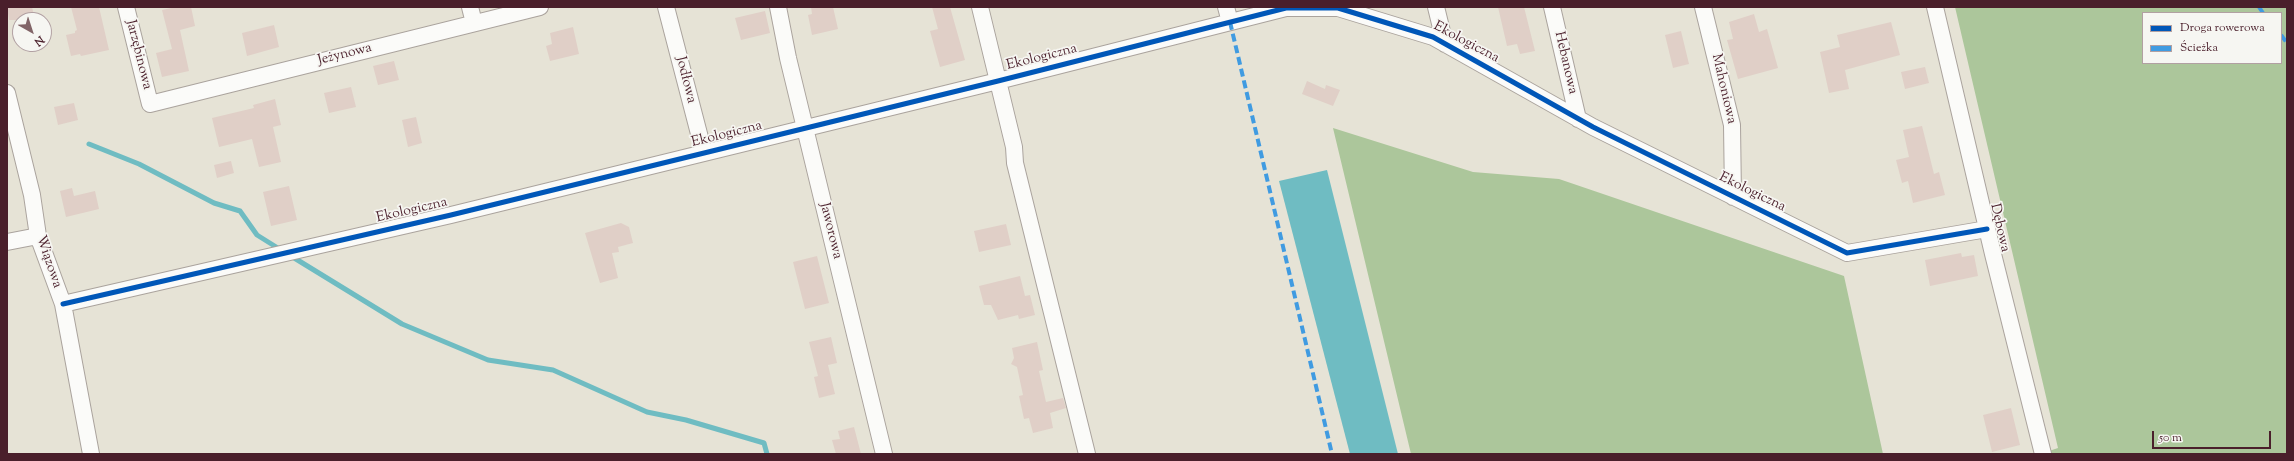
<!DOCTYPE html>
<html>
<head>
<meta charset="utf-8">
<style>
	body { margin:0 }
	#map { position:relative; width:2294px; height:461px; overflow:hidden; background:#e6e3d6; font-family:"Sorts Mill Goudy",serif }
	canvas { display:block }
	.frame { position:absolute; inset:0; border:8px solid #4a1f2b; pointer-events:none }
	.legend { position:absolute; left:2142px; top:12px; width:140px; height:52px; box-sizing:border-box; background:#f6f6f2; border:1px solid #b1a0a2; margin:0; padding:5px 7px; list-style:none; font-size:12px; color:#4a1f2b }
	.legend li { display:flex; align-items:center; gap:8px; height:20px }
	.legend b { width:20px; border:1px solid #b1a0a2 }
	.north { position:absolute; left:12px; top:12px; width:40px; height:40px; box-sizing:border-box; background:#f6f6f2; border:1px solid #b1a0a2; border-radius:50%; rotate:141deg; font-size:11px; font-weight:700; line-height:16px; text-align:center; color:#4a1f2b }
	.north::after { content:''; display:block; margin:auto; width:14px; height:18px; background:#816467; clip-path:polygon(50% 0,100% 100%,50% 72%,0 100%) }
	.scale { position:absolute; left:2152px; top:431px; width:119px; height:18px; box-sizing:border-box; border:2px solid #4a1f2b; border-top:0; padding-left:5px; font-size:12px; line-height:14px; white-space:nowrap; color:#4a1f2b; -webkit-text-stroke:3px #f6f6f2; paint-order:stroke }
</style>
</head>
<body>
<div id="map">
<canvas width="2294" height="461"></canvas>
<div class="frame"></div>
<ul class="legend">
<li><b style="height:5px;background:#0057b8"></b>Droga rowerowa</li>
<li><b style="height:5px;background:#409be1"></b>Ścieżka</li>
</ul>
<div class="north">N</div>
<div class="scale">50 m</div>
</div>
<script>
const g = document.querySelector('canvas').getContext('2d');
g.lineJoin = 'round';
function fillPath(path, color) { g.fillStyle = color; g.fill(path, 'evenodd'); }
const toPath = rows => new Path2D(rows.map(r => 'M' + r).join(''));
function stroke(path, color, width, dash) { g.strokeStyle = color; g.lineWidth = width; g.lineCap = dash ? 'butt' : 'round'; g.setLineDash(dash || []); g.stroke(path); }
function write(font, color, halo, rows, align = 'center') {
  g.font = font + ' "Sorts Mill Goudy",serif'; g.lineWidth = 3.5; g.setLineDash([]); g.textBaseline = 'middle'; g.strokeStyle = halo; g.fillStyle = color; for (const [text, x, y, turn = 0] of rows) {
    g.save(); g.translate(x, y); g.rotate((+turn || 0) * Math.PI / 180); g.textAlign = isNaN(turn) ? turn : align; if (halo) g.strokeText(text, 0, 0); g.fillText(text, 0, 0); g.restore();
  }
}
fillPath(toPath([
	[1955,7,2287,7,2287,454,2040,454,2058,448],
	[2143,13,2281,13,2281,63,2143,63],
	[1333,128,1473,172,1559,179,1844,276,1883,454,1411,454]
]), '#acc69b');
fillPath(toPath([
	[1327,170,1398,454,1350,454,1279,181]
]), '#6fbcc2');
stroke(toPath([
	[89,144,139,164,214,203,240,211,257,235,281,250],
	[291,256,402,324,488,360,553,370,647,412,686,420,764,443,767,454]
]), '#6fbcc2', 5);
fillPath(toPath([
	[7,7,32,7,35,20,9,20],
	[71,7,99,7,109,50,81,56,80,54,71,56,66,35,75,33,75,31,77,30],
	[176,7,191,7,195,26,180,30,189,71,162,77,156,53,172,49,162,10],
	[811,7,833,7,838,29,812,35,808,15,812,14],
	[932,7,950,7,965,60,940,67,930,31,938,29],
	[1498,7,1524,7,1535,51,1520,54,1517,44,1507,46],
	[765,11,770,33,741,40,735,18],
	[1754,14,1759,32,1767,29,1778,68,1738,79,1727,40,1733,39,1729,22],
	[1891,22,1900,55,1845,70,1849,89,1829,93,1820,52,1840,47,1837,35],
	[274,25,279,47,247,56,242,33],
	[573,27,579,54,550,61,546,46,552,44,550,33],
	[1681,31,1689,64,1673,68,1665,35],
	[394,61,399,80,378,85,373,66],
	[1925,67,1929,83,1905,89,1901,72],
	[1307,81,1325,89,1326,85,1340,90,1333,106,1302,94],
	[351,87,356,107,329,113,324,93],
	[275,99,281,125,273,127,281,162,259,167,252,139,219,147,212,118,254,108,253,105],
	[74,103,78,120,58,125,54,107],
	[416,117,422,143,408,147,402,120],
	[1922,126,1934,174,1939,172,1945,195,1913,203,1908,181,1902,183,1896,160,1909,157,1903,130],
	[231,161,234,173,217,178,214,165],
	[289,186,297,220,271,226,263,192],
	[72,188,74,196,95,191,99,209,66,217,60,191],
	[621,223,629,227,633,243,618,247,619,252,612,253,618,278,600,283,585,233],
	[1006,224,1011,245,979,252,974,231],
	[1961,253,1962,257,1974,255,1978,276,1930,286,1925,260],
	[817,256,829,303,805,309,793,262],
	[1020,276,1025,296,1030,295,1035,315,1019,319,1018,315,998,320,991,305,984,305,979,286],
	[831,337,837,363,828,365,835,394,819,398,814,377,818,376,809,342],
	[1037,342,1043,370,1039,371,1046,402,1063,398,1066,408,1050,413,1053,428,1033,433,1029,418,1024,419,1019,396,1023,395,1017,367,1011,364,1014,358,1012,348],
	[2011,408,2020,445,1992,452,1983,415],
	[854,427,861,454,836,454,832,440,840,439,838,431]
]), '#e0cfc7');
const street = toPath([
	[126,7,150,104,540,7],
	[470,7,474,23],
	[666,7,704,153],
	[778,7,788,58,884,454],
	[980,7,1014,147,1015,163,1087,454],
	[1226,7,1230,22],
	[1436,7,1445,44],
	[1552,7,1578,119],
	[1703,7,1732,125,1733,197],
	[1935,7,1993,254,2043,454],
	[7,93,32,195,38,236,63,304,91,454],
	[7,242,38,236],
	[63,304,451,215,998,81,1286,8,1338,8,1433,37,1593,127,1847,253,1987,229]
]);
stroke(street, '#aaa39d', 18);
stroke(street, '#fbfbf9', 16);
stroke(toPath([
	[2259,7,2263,13],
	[1230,22,1332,454],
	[2281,35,2287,43]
]), '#409be1', 4, [8, 4]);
stroke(toPath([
	[63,304,451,215,998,81,1286,8,1338,8,1433,37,1593,127,1847,253,1987,229]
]), '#0057b8', 5);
write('14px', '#4a1f2b', '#f6f6f2', [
	["Ekologiczna",1466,43,28],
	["Jarzębinowa",138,55,76],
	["Jeżynowa",345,55,-14],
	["Ekologiczna",1042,58,-14],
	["Hebanowa",1565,63,77],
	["Jodłowa",685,80,76],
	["Mahoniowa",1723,89,77],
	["Ekologiczna",727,135,-14],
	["Ekologiczna",1752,193,26],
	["Ekologiczna",412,211,-13],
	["Dębowa",1999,228,77],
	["Jaworowa",830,231,76],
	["Wiązowa",48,262,71]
]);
</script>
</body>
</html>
